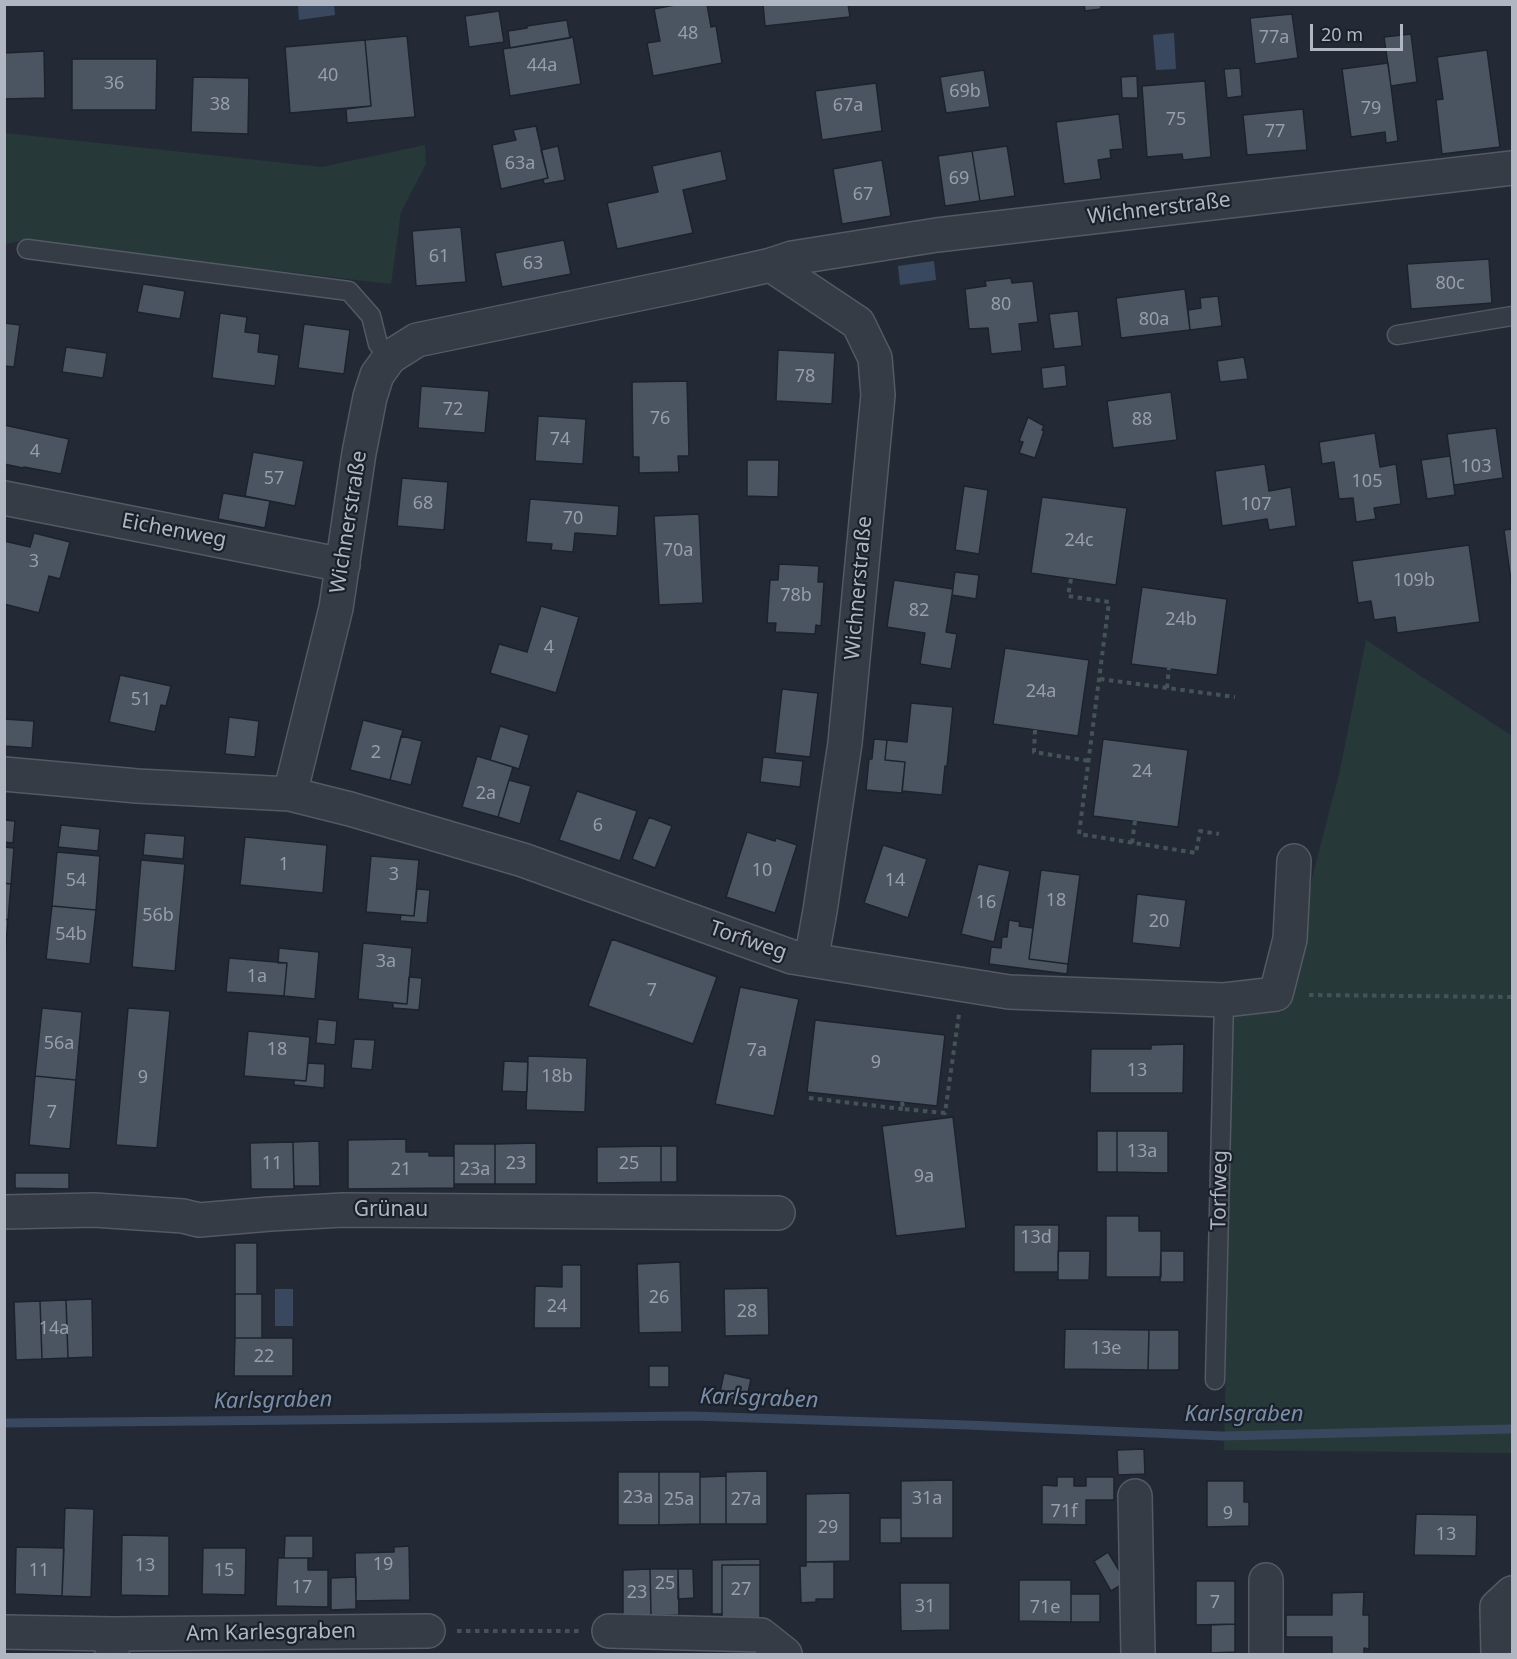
<!DOCTYPE html>
<html>
<head>
<meta charset="utf-8">
<style>
	body { margin:0 }
	#map { position:relative; width:1517px; height:1659px; overflow:hidden; background:#232a36; font-family:"Noto Sans",sans-serif }
	canvas { display:block }
	.frame { position:absolute; inset:0; border:6px solid #b0b7c3; pointer-events:none }
	.scale { position:absolute; left:1310px; top:24px; width:93px; height:27px; box-sizing:border-box; border:3px solid #b0b7c3; border-top:0; padding-left:8px; font-size:18px; line-height:21px; white-space:nowrap; color:#b0b7c3; -webkit-text-stroke:4px #1b212b; paint-order:stroke }
</style>
</head>
<body>
<div id="map">
<canvas width="1517" height="1659"></canvas>
<div class="frame"></div>
<div class="scale">20 m</div>
</div>
<script>
const g = document.querySelector('canvas').getContext('2d');
g.lineJoin = 'round';
function fillPath(path, color) { g.fillStyle = color; g.fill(path, 'evenodd'); }
const toPath = rows => new Path2D(rows.map(r => 'M' + r).join(''));
function stroke(path, color, width, dash) { g.strokeStyle = color; g.lineWidth = width; g.lineCap = dash ? 'butt' : 'round'; g.setLineDash(dash || []); g.stroke(path); }
function write(font, color, halo, rows, align = 'center') {
  g.font = font + ' "Noto Sans",sans-serif'; g.lineWidth = 4.5; g.setLineDash([]); g.textBaseline = 'middle'; g.strokeStyle = halo; g.fillStyle = color; for (const [text, x, y, turn = 0] of rows) {
    g.save(); g.translate(x, y); g.rotate((+turn || 0) * Math.PI / 180); g.textAlign = isNaN(turn) ? turn : align; if (halo) g.strokeText(text, 0, 0); g.fillText(text, 0, 0); g.restore();
  }
}
fillPath(toPath([
	[5,133,322,167,425,145,426,164,401,212,391,284,22,241,5,244],
	[1366,640,1512,736,1512,1453,1224,1450,1233,1009,1285,983,1340,770]
]), '#273839');
fillPath(toPath([
	[298,5,334,5,335,15,299,20],
	[1174,33,1176,69,1156,70,1153,35],
	[934,261,936,280,900,285,898,266],
	[275,1289,293,1289,293,1326,275,1326]
]), '#39485e');
stroke(toPath([
	[4,1423,692,1416,967,1425,1222,1436,1512,1429]
]), '#39485e', 9);
const building = toPath([
	[680,4,707,4,711,27,716,26,722,63,653,76,647,43,660,41,654,9,680,4],
	[763,4,848,4,850,17,765,26,763,4],
	[1084,4,1101,4,1101,9,1085,11,1084,4],
	[499,11,504,42,469,47,465,16,499,11],
	[1292,14,1298,58,1255,64,1250,18,1292,14],
	[567,20,570,38,510,48,508,31,527,28,527,26,567,20],
	[1411,34,1417,82,1391,86,1384,37,1411,34],
	[407,36,415,117,347,123,346,109,371,106,365,40,407,36],
	[573,37,581,84,510,96,503,49,573,37],
	[365,40,371,106,290,113,285,47,365,40],
	[1487,50,1500,147,1442,154,1436,100,1443,99,1437,57,1487,50],
	[44,51,45,98,4,99,4,53,44,51],
	[72,59,157,59,156,110,72,110,72,59],
	[1388,63,1398,141,1386,143,1385,132,1351,137,1342,69,1388,63],
	[1240,68,1242,96,1227,98,1224,69,1240,68],
	[984,70,990,107,946,113,940,77,984,70],
	[1137,76,1138,98,1122,98,1121,77,1137,76],
	[193,77,249,78,248,134,191,132,193,77],
	[1205,81,1211,157,1183,160,1182,154,1147,157,1142,86,1205,81],
	[876,83,882,131,822,140,815,91,876,83],
	[1303,109,1307,150,1247,155,1243,115,1303,109],
	[1119,114,1123,149,1110,150,1111,158,1098,160,1101,179,1064,184,1056,122,1119,114],
	[536,126,548,178,501,189,492,145,516,140,513,130,536,126],
	[558,146,565,180,544,184,543,179,548,178,541,150,558,146],
	[1007,146,1015,196,980,201,972,151,1007,146],
	[721,151,727,180,683,190,693,233,617,249,607,203,658,192,652,166,721,151],
	[972,151,980,201,945,206,938,156,972,151],
	[882,160,891,216,842,224,833,169,882,160],
	[461,227,466,282,416,286,412,231,461,227],
	[564,240,571,274,502,287,495,253,564,240],
	[1489,259,1492,303,1411,309,1407,264,1489,259],
	[1011,278,1012,283,1033,281,1038,322,1019,324,1022,351,991,354,988,328,969,329,965,289,986,286,985,281,1011,278],
	[143,284,185,291,180,319,137,312,143,284],
	[1185,289,1190,330,1121,338,1116,298,1185,289],
	[1218,296,1222,326,1190,330,1188,310,1201,308,1200,298,1218,296],
	[1078,311,1082,346,1054,349,1049,314,1078,311],
	[220,313,247,317,245,332,260,334,258,352,279,355,275,386,212,378,220,313],
	[4,323,20,325,14,367,4,366,4,323],
	[304,324,350,330,344,374,298,368,304,324],
	[66,347,107,353,103,378,62,372,66,347],
	[778,350,835,353,832,404,776,401,778,350],
	[1244,357,1248,379,1220,382,1217,361,1244,357],
	[1065,365,1067,386,1043,389,1041,368,1065,365],
	[687,381,689,456,678,456,679,472,639,473,639,457,633,457,632,382,687,381],
	[421,386,489,391,485,433,418,428,421,386],
	[1171,392,1177,440,1113,448,1107,401,1171,392],
	[538,416,586,419,583,464,535,461,538,416],
	[1028,417,1044,426,1042,430,1044,431,1035,458,1019,453,1023,442,1019,441,1028,417],
	[4,425,69,439,61,474,24,467,23,468,4,464,4,425],
	[1496,428,1503,478,1454,485,1447,434,1496,428],
	[1375,433,1380,467,1396,464,1401,504,1374,508,1376,519,1356,522,1353,498,1339,499,1334,462,1322,464,1319,442,1375,433],
	[253,452,304,461,295,506,245,496,253,452],
	[1450,456,1455,495,1427,499,1421,460,1450,456],
	[747,460,779,460,778,497,747,496,747,460],
	[1265,464,1269,491,1291,487,1296,526,1269,530,1267,519,1222,526,1215,471,1265,464],
	[402,478,448,482,444,530,397,526,402,478],
	[964,486,988,490,979,554,955,550,964,486],
	[223,493,270,501,265,528,218,519,223,493],
	[1042,497,1127,508,1116,585,1031,573,1042,497],
	[530,499,619,506,617,536,575,533,573,552,551,550,552,544,526,542,530,499],
	[699,514,703,603,659,605,654,516,699,514],
	[1512,529,1512,588,1504,530,1512,529],
	[34,533,70,542,60,579,49,576,39,613,4,604,4,541,30,547,34,533],
	[1469,545,1480,622,1397,633,1395,617,1374,620,1371,601,1358,603,1352,561,1469,545],
	[779,564,819,566,818,582,824,582,821,626,816,625,815,634,775,632,776,623,767,623,770,580,778,580,779,564],
	[955,572,979,575,976,599,952,595,955,572],
	[894,580,953,589,946,632,957,634,951,669,920,664,925,633,887,627,894,580],
	[1142,587,1227,599,1217,675,1131,664,1142,587],
	[541,606,579,617,556,693,490,673,499,644,527,652,541,606],
	[1005,648,1089,660,1078,736,993,724,1005,648],
	[120,675,171,686,166,706,161,705,155,732,109,722,120,675],
	[782,689,818,693,810,757,775,753,782,689],
	[911,703,953,707,947,766,945,766,942,795,902,791,905,762,885,760,887,740,907,742,911,703],
	[229,717,259,721,255,757,225,754,229,717],
	[4,719,34,721,32,748,4,746,4,719],
	[363,720,403,730,390,780,350,770,363,720],
	[500,726,529,735,519,769,490,760,500,726],
	[401,736,422,741,411,785,390,780,401,736],
	[874,739,887,740,885,760,905,762,902,793,866,790,869,759,872,759,874,739],
	[1103,739,1188,750,1178,827,1093,816,1103,739],
	[477,756,513,767,498,817,462,807,477,756],
	[763,757,803,761,800,787,760,782,763,757],
	[509,780,531,786,520,824,498,817,509,780],
	[577,791,637,811,620,861,559,840,577,791],
	[649,817,672,826,655,868,632,859,649,817],
	[4,820,15,821,13,843,4,842,4,820],
	[61,825,100,829,98,851,58,847,61,825],
	[747,832,775,841,776,838,797,845,775,913,726,897,747,832],
	[145,833,185,836,183,859,143,855,145,833],
	[245,837,327,845,323,893,240,885,245,837],
	[883,845,927,859,908,918,864,903,883,845],
	[4,847,14,848,11,884,4,883,4,847],
	[57,852,100,856,96,910,52,906,57,852],
	[371,856,419,860,414,916,366,912,371,856],
	[141,860,185,864,175,971,132,967,141,860],
	[978,864,1010,871,994,942,961,934,978,864],
	[1041,870,1080,875,1068,964,1029,959,1041,870],
	[4,883,11,884,8,920,4,919,4,883],
	[417,889,430,890,427,923,400,921,401,915,414,916,417,889],
	[1137,894,1186,900,1180,948,1132,943,1137,894],
	[52,906,96,910,90,964,46,959,52,906],
	[4,919,8,920,5,955,4,955,4,919],
	[1009,920,1020,922,1019,926,1033,928,1029,959,1068,964,1067,974,989,964,991,947,1001,948,1002,937,1007,937,1009,920],
	[612,939,717,977,693,1044,588,1006,612,939],
	[363,943,412,948,407,1004,358,999,363,943],
	[279,948,319,952,315,999,284,996,287,963,278,963,279,948],
	[229,958,287,963,284,996,226,992,229,958],
	[409,977,422,978,419,1010,393,1008,393,1003,407,1004,409,977],
	[740,987,799,999,774,1116,715,1104,740,987],
	[42,1008,82,1012,76,1080,35,1076,42,1008],
	[128,1008,170,1011,157,1148,116,1145,128,1008],
	[318,1019,337,1021,335,1045,316,1043,318,1019],
	[815,1020,945,1035,937,1106,807,1092,815,1020],
	[248,1031,310,1037,306,1081,244,1076,248,1031],
	[354,1039,375,1040,372,1070,351,1068,354,1039],
	[1184,1044,1183,1093,1090,1093,1091,1049,1151,1049,1151,1045,1184,1044],
	[528,1056,587,1058,585,1112,526,1110,528,1056],
	[504,1061,528,1062,527,1092,502,1091,504,1061],
	[308,1063,325,1064,324,1088,294,1085,294,1080,306,1081,308,1063],
	[35,1076,76,1080,70,1149,29,1145,35,1076],
	[953,1117,966,1228,896,1236,882,1126,953,1117],
	[1097,1131,1117,1131,1117,1172,1097,1172,1097,1131],
	[1117,1131,1168,1131,1168,1173,1117,1172,1117,1131],
	[406,1139,406,1152,429,1152,429,1156,454,1156,454,1188,348,1189,348,1140,406,1139],
	[319,1141,320,1186,294,1186,293,1142,319,1141],
	[293,1142,294,1189,251,1189,250,1143,293,1142],
	[536,1143,536,1184,495,1184,495,1144,536,1143],
	[454,1144,495,1144,495,1184,454,1184,454,1144],
	[661,1146,661,1182,597,1183,597,1147,661,1146],
	[661,1146,677,1146,677,1182,661,1182,661,1146],
	[15,1173,69,1173,69,1189,15,1188,15,1173],
	[1106,1216,1139,1216,1139,1231,1161,1231,1161,1277,1106,1277,1106,1216],
	[1014,1225,1059,1225,1058,1272,1014,1272,1014,1225],
	[235,1243,257,1243,257,1294,235,1294,235,1243],
	[1058,1251,1090,1251,1089,1280,1058,1280,1058,1251],
	[1161,1251,1184,1251,1184,1282,1160,1282,1161,1251],
	[680,1262,682,1332,639,1333,637,1264,680,1262],
	[562,1265,581,1265,581,1328,534,1328,535,1286,562,1287,562,1265],
	[768,1288,769,1335,725,1336,724,1289,768,1288],
	[235,1294,262,1294,262,1338,235,1338,235,1294],
	[92,1299,93,1357,68,1358,66,1300,92,1299],
	[66,1300,68,1358,42,1359,40,1301,66,1300],
	[40,1301,42,1359,16,1360,14,1302,40,1301],
	[1065,1329,1149,1330,1148,1370,1064,1369,1065,1329],
	[1149,1330,1179,1330,1179,1370,1148,1370,1149,1330],
	[235,1338,293,1338,293,1376,234,1376,235,1338],
	[649,1366,669,1366,669,1387,649,1387,649,1366],
	[724,1373,751,1379,746,1402,719,1397,724,1373],
	[1144,1449,1145,1474,1118,1475,1117,1450,1144,1449],
	[767,1471,767,1524,726,1524,726,1472,767,1471],
	[618,1472,659,1472,659,1525,618,1525,618,1472],
	[659,1472,700,1472,700,1524,659,1525,659,1472],
	[726,1476,726,1524,700,1524,700,1477,726,1476],
	[1057,1477,1074,1477,1074,1486,1086,1486,1086,1477,1114,1477,1114,1500,1086,1500,1086,1525,1042,1524,1042,1485,1057,1486,1057,1477],
	[953,1480,953,1538,901,1538,901,1481,953,1480],
	[1207,1481,1244,1481,1244,1502,1249,1502,1249,1526,1207,1527,1207,1481],
	[850,1493,850,1561,806,1562,806,1494,850,1493],
	[65,1508,94,1509,91,1597,62,1596,65,1508],
	[1416,1514,1477,1515,1476,1556,1414,1555,1416,1514],
	[880,1518,901,1518,901,1543,880,1543,880,1518],
	[122,1535,169,1536,169,1596,121,1595,122,1535],
	[285,1536,313,1536,313,1558,284,1558,285,1536],
	[409,1546,410,1600,356,1601,355,1553,394,1552,394,1547,409,1546],
	[16,1547,64,1548,62,1596,15,1594,16,1547],
	[203,1548,246,1548,245,1595,202,1594,203,1548],
	[1108,1552,1126,1582,1111,1591,1094,1561,1108,1552],
	[278,1558,308,1558,308,1570,328,1570,328,1607,276,1606,278,1558],
	[760,1559,760,1565,722,1565,722,1614,712,1614,712,1560,760,1559],
	[806,1562,834,1562,834,1599,816,1599,816,1602,801,1603,800,1566,806,1566,806,1562],
	[722,1565,760,1565,760,1618,722,1618,722,1565],
	[650,1569,678,1569,679,1615,651,1616,650,1569],
	[650,1569,651,1616,623,1616,623,1570,650,1569],
	[678,1569,693,1569,694,1598,678,1599,678,1569],
	[356,1577,356,1609,331,1610,331,1578,356,1577],
	[1019,1580,1071,1580,1071,1622,1019,1621,1019,1580],
	[1196,1581,1235,1581,1235,1624,1196,1625,1196,1581],
	[900,1583,950,1583,950,1630,901,1631,900,1583],
	[1364,1592,1363,1615,1369,1615,1369,1649,1364,1648,1364,1654,1332,1654,1332,1637,1286,1637,1286,1615,1332,1615,1332,1593,1364,1592],
	[1071,1594,1100,1594,1100,1622,1071,1622,1071,1594],
	[1235,1624,1235,1652,1211,1653,1211,1625,1235,1624]
]);
fillPath(building, '#4b5461');
stroke(building, '#1d232d', 1.5);
const service = toPath([
	[27,249,349,291,371,316,378,344,390,357],
	[1397,335,1512,316],
	[1215,1380,1224,1000]
]);
const minor = toPath([
	[771,265,858,323,875,358,878,395,845,743,820,911,811,960],
	[4,498,343,565],
	[4,774,137,786,290,794,336,608,359,453,370,397,377,375,390,357,417,340,691,283,771,265,792,258,937,235,1512,168],
	[290,794,350,809,523,860,792,957,1009,992,1224,1000,1276,994,1290,939,1294,861],
	[4,1212,94,1210,183,1216,199,1220,270,1214,343,1210,778,1213],
	[1135,1496,1138,1654],
	[1266,1580,1266,1654],
	[609,1631,761,1635,785,1654],
	[4,1632,113,1634],
	[112,1654,113,1634,428,1631],
	[1498,1654,1497,1607,1512,1593]
]);
stroke(service, '#535a64', 21);
stroke(minor, '#535a64', 36);
stroke(toPath([
	[1071,579,1068,596,1109,602,1079,834,1196,853,1200,831,1219,834],
	[1100,679,1235,697],
	[1167,688,1169,668],
	[1035,730,1034,752,1089,761],
	[1132,843,1135,821],
	[1309,995,1512,997],
	[809,1098,903,1109],
	[902,1102,903,1109,945,1113,959,1014],
	[457,1631,579,1631]
]), '#445456', 4, [4.5, 4.5]);
stroke(service, '#363c46', 18);
stroke(minor, '#363c46', 33);
write('18px', '#979eaa', null, [
	["48",688,34],
	["77a",1274,38],
	["44a",542,66],
	["40",328,76],
	["36",114,84],
	["69b",965,92],
	["38",220,105],
	["67a",848,106],
	["79",1371,109],
	["75",1176,120],
	["77",1275,132],
	["63a",520,164],
	["69",959,179],
	["67",863,195],
	["61",439,257],
	["63",533,264],
	["80c",1450,284],
	["80",1001,305],
	["80a",1154,320],
	["78",805,377],
	["72",453,410],
	["76",660,419],
	["88",1142,420],
	["74",560,440],
	["4",35,452],
	["103",1476,467],
	["57",274,479],
	["105",1367,482],
	["68",423,504],
	["107",1256,505],
	["70",573,519],
	["24c",1079,541],
	["70a",678,551],
	["3",34,562],
	["109b",1414,581],
	["78b",796,596],
	["82",919,611],
	["24b",1181,620],
	["4",549,648],
	["24a",1041,692],
	["51",141,700],
	["2",376,753],
	["24",1142,772],
	["2a",486,794],
	["6",598,826],
	["1",284,865],
	["10",762,871],
	["3",394,875],
	["54",76,881],
	["14",895,881],
	["18",1056,901],
	["16",986,903],
	["56b",158,916],
	["20",1159,922],
	["54b",71,935],
	["3a",386,962],
	["1a",257,977],
	["7",652,991],
	["56a",59,1044],
	["18",277,1050],
	["7a",757,1051],
	["9",876,1063],
	["13",1137,1071],
	["18b",557,1077],
	["9",143,1078],
	["7",52,1113],
	["13a",1142,1152],
	["11",272,1164],
	["23",516,1164],
	["25",629,1164],
	["21",401,1170],
	["23a",475,1170],
	["9a",924,1177],
	["13d",1036,1238],
	["26",659,1298],
	["24",557,1307],
	["28",747,1312],
	["14a",54,1329],
	["13e",1106,1349],
	["22",264,1357],
	["23a",638,1498],
	["31a",927,1499],
	["25a",679,1500],
	["27a",746,1500],
	["71f",1064,1512],
	["9",1228,1514],
	["29",828,1528],
	["13",1446,1535],
	["19",383,1565],
	["13",145,1566],
	["11",39,1571],
	["15",224,1571],
	["25",665,1584],
	["17",302,1588],
	["27",741,1590],
	["23",637,1593],
	["7",1215,1603],
	["31",925,1607],
	["71e",1045,1608]
]);
write('21px', '#b0b7c3', '#1b212b', [
	["Wichnerstraße",1159,209,-7],
	["Wichnerstraße",349,522,-81],
	["Eichenweg",174,531,11],
	["Wichnerstraße",859,588,-85],
	["Torfweg",748,941,19],
	["Torfweg",1220,1190,-89],
	["Grünau",391,1210],
	["Am Karlesgraben",271,1633,-1]
]);
write('italic 22px', '#7b8ea9', '#1b212b', [
	["Karlsgraben",759,1399,2],
	["Karlsgraben",273,1401,-1],
	["Karlsgraben",1244,1415]
]);
</script>
</body>
</html>
